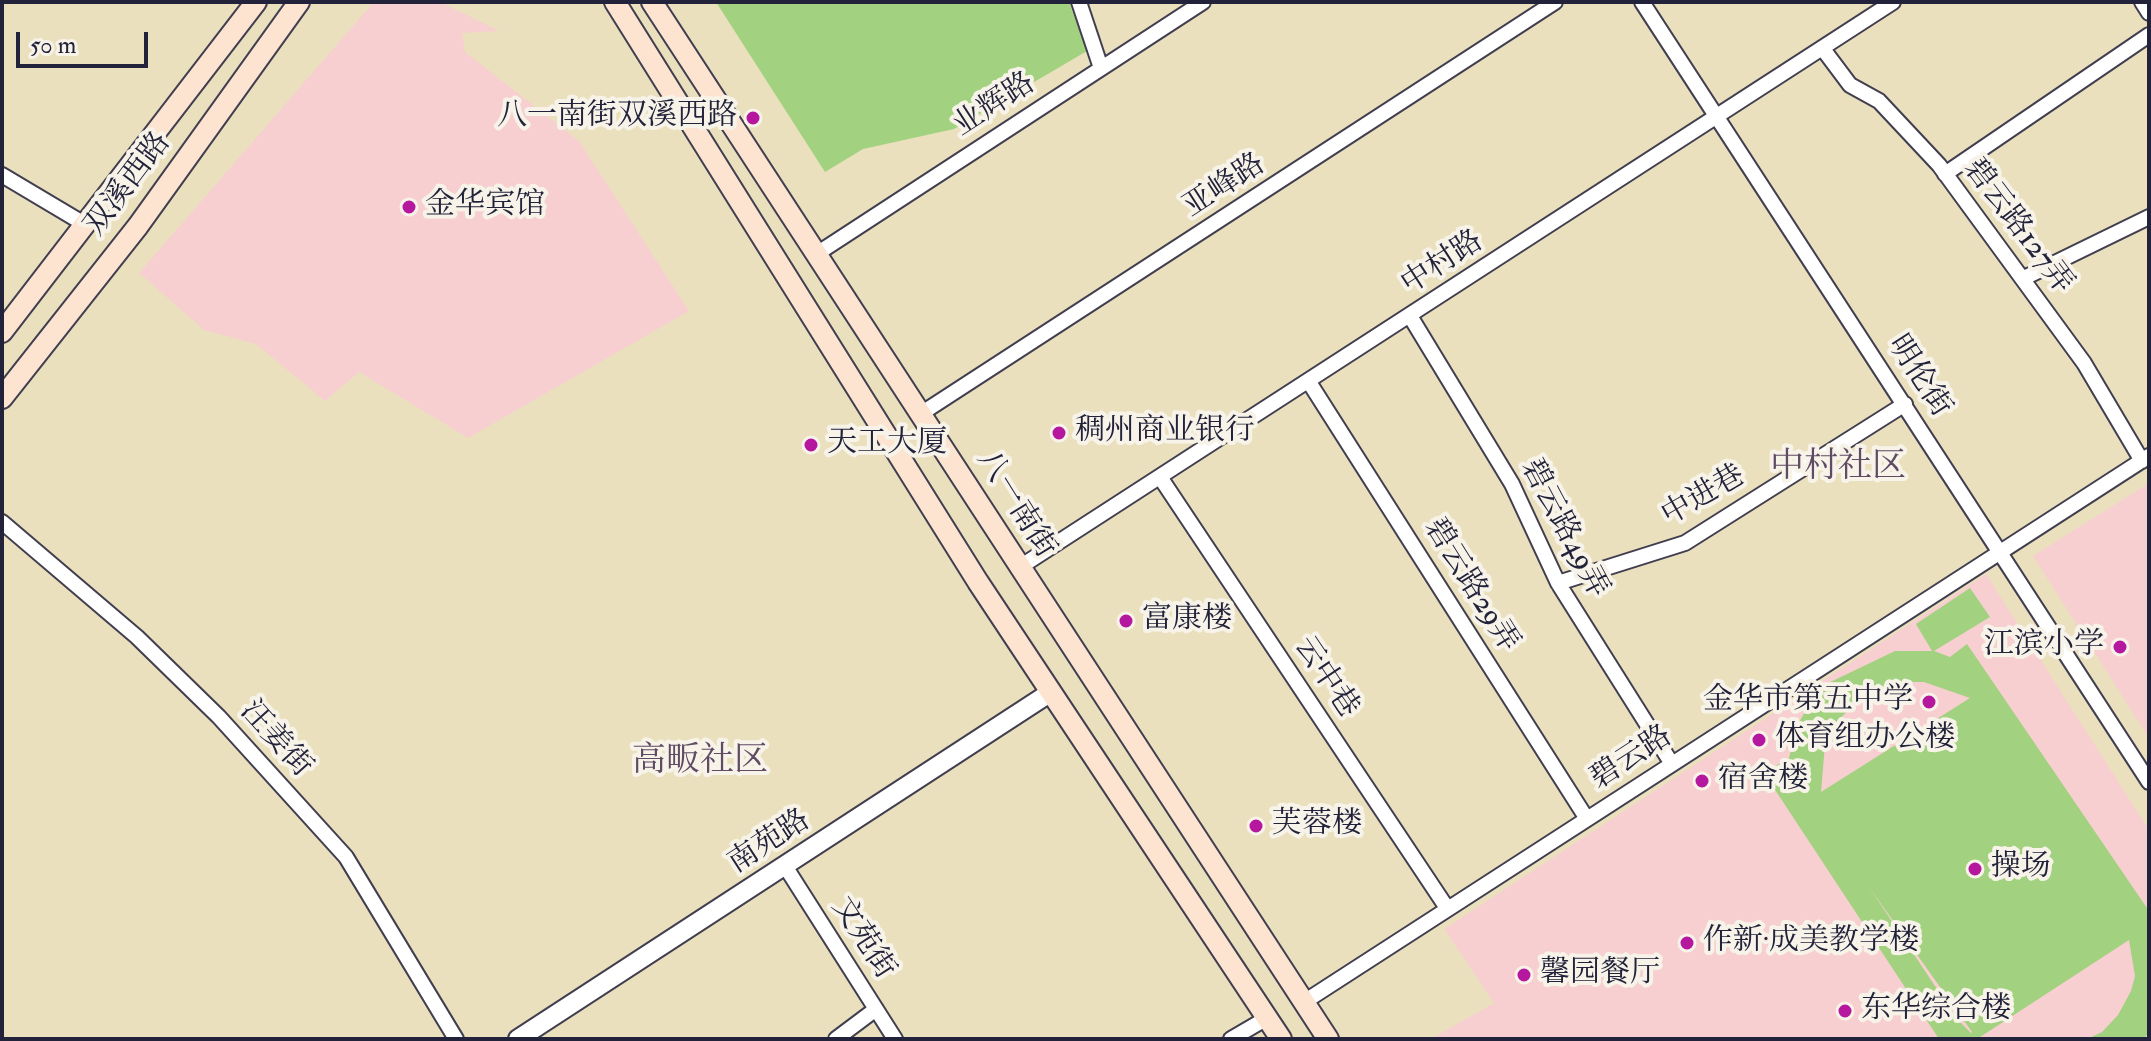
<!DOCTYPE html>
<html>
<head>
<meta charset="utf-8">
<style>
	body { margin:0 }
	#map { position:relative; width:2151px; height:1041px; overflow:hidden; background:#eae0be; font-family:"IM FELL Double Pica",serif }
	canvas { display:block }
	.frame { position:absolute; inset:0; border:4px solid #22223b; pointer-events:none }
	.scale { position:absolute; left:16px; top:32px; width:132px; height:36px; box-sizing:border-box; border:4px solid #22223b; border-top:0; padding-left:10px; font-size:24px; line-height:28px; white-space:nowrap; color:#22223b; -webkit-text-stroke:6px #f7f3e8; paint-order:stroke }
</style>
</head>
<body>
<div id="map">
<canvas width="2151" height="1041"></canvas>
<div class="frame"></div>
<div class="scale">50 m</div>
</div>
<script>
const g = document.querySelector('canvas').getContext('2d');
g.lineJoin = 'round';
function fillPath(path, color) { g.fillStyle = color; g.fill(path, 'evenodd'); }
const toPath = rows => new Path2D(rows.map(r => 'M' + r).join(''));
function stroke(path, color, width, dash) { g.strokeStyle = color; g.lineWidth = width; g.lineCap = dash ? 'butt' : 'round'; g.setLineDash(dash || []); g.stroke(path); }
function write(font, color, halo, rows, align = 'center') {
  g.font = font + ' "IM FELL Double Pica","Noto Serif SC",serif'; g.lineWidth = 8; g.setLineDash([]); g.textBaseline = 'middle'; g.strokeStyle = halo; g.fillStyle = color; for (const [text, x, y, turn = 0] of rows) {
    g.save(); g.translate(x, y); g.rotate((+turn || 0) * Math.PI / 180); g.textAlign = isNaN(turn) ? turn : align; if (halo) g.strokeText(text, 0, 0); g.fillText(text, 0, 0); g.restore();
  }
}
fillPath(toPath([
	[388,2,440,2,499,31,462,33,465,52,579,141,689,311,468,438,359,372,325,401,256,344,204,330,139,273,372,4],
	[2149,483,2149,738,2033,556],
	[1986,574,2149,830,2149,1039,1431,1039,1494,1003,1444,929]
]), '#f7cfd0');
fillPath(toPath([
	[716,2,1069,2,1087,51,954,129,863,149,825,172],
	[1970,588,1990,617,1934,651,1950,657,1967,644,2149,911,2149,1032,2144,1039,2087,1039,2102,1032,2118,1015,2131,991,2135,976,2129,940,1977,1039,1939,1039,1764,773,1789,758,1799,722,1820,687,1895,651,1932,651,1916,624],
	[1902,682,1924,682,1970,698,1821,792,1826,732,1860,699],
	[1869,887,1972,1032,1971,1033,1957,1019]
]), '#a2d17f');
const minor = toPath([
	[1079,2,1101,68],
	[1642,2,2149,782],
	[2142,2,2149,13],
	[1823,49,1850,85,1879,101,1939,165,2084,363,2142,461],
	[1945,174,2149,35],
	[2,175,86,225],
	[815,255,1203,2],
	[2024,278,2149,217],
	[1410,316,1512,484,1558,583,1672,764],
	[1309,382,1587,819],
	[922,413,1555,2],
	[1160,477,1447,908],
	[2,522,137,637,219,717,346,857,456,1039],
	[1020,567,1893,2],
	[1558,583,1685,543,1905,404],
	[785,866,895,1039],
	[1304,1002,2149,456],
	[836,1039,876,1009],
	[1231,1039,1267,1018]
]);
const tertiary = toPath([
	[518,1039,1051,692]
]);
const secondary = toPath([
	[615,2,978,582,1281,1039],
	[652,2,1328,1039],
	[2,332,256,2],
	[2,398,138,226,299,2]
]);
stroke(minor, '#403e4f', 18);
stroke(tertiary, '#403e4f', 22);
stroke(secondary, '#403e4f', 24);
stroke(minor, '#fff', 14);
stroke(tertiary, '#fff', 18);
stroke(secondary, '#fde4d1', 20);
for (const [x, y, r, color] of [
	[753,118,8,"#b5179e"],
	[409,207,8,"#b5179e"],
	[1059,433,8,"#b5179e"],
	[811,445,8,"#b5179e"],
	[1126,621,8,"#b5179e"],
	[2120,647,8,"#b5179e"],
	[1929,702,8,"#b5179e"],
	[1759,740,8,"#b5179e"],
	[1702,781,8,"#b5179e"],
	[1256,826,8,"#b5179e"],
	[1975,869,8,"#b5179e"],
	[1687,943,8,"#b5179e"],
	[1524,975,8,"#b5179e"],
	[1845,1011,8,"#b5179e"]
]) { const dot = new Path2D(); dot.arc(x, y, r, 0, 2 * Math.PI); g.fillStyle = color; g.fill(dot); stroke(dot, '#f7f3e8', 3); }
write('30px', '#22223b', '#f7f3e8', [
	["业辉路",995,106,-33],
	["双溪西路",129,185,-53],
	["亚峰路",1225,187,-33],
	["碧云路127弄",2017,227,53],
	["中村路",1443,264,-33],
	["明伦街",1918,377,57],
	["中进巷",1704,497,-30],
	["八一南街",1015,505,58],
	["碧云路49弄",1563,529,62],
	["碧云路29弄",1470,586,58],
	["云中巷",1325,678,56],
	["汪姜街",275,740,48],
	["碧云路",1632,759,-33],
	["南苑路",770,843,-33],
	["文苑街",862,939,57]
]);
write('30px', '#22223b', '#f7f3e8', [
	["八一南街双溪西路",737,118,"right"],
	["金华宾馆",425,207],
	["稠州商业银行",1075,433],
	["天工大厦",827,445],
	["富康楼",1142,621],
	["江滨小学",2104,647,"right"],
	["金华市第五中学",1913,702,"right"],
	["体育组办公楼",1775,740],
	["宿舍楼",1718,781],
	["芙蓉楼",1272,826],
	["操场",1991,869],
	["作新·成美教学楼",1703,943],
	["馨园餐厅",1540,975],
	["东华综合楼",1861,1011]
], 'left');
write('34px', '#604b64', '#f7f3e8', [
	["中村社区",1838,469],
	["高畈社区",700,763]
]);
</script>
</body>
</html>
